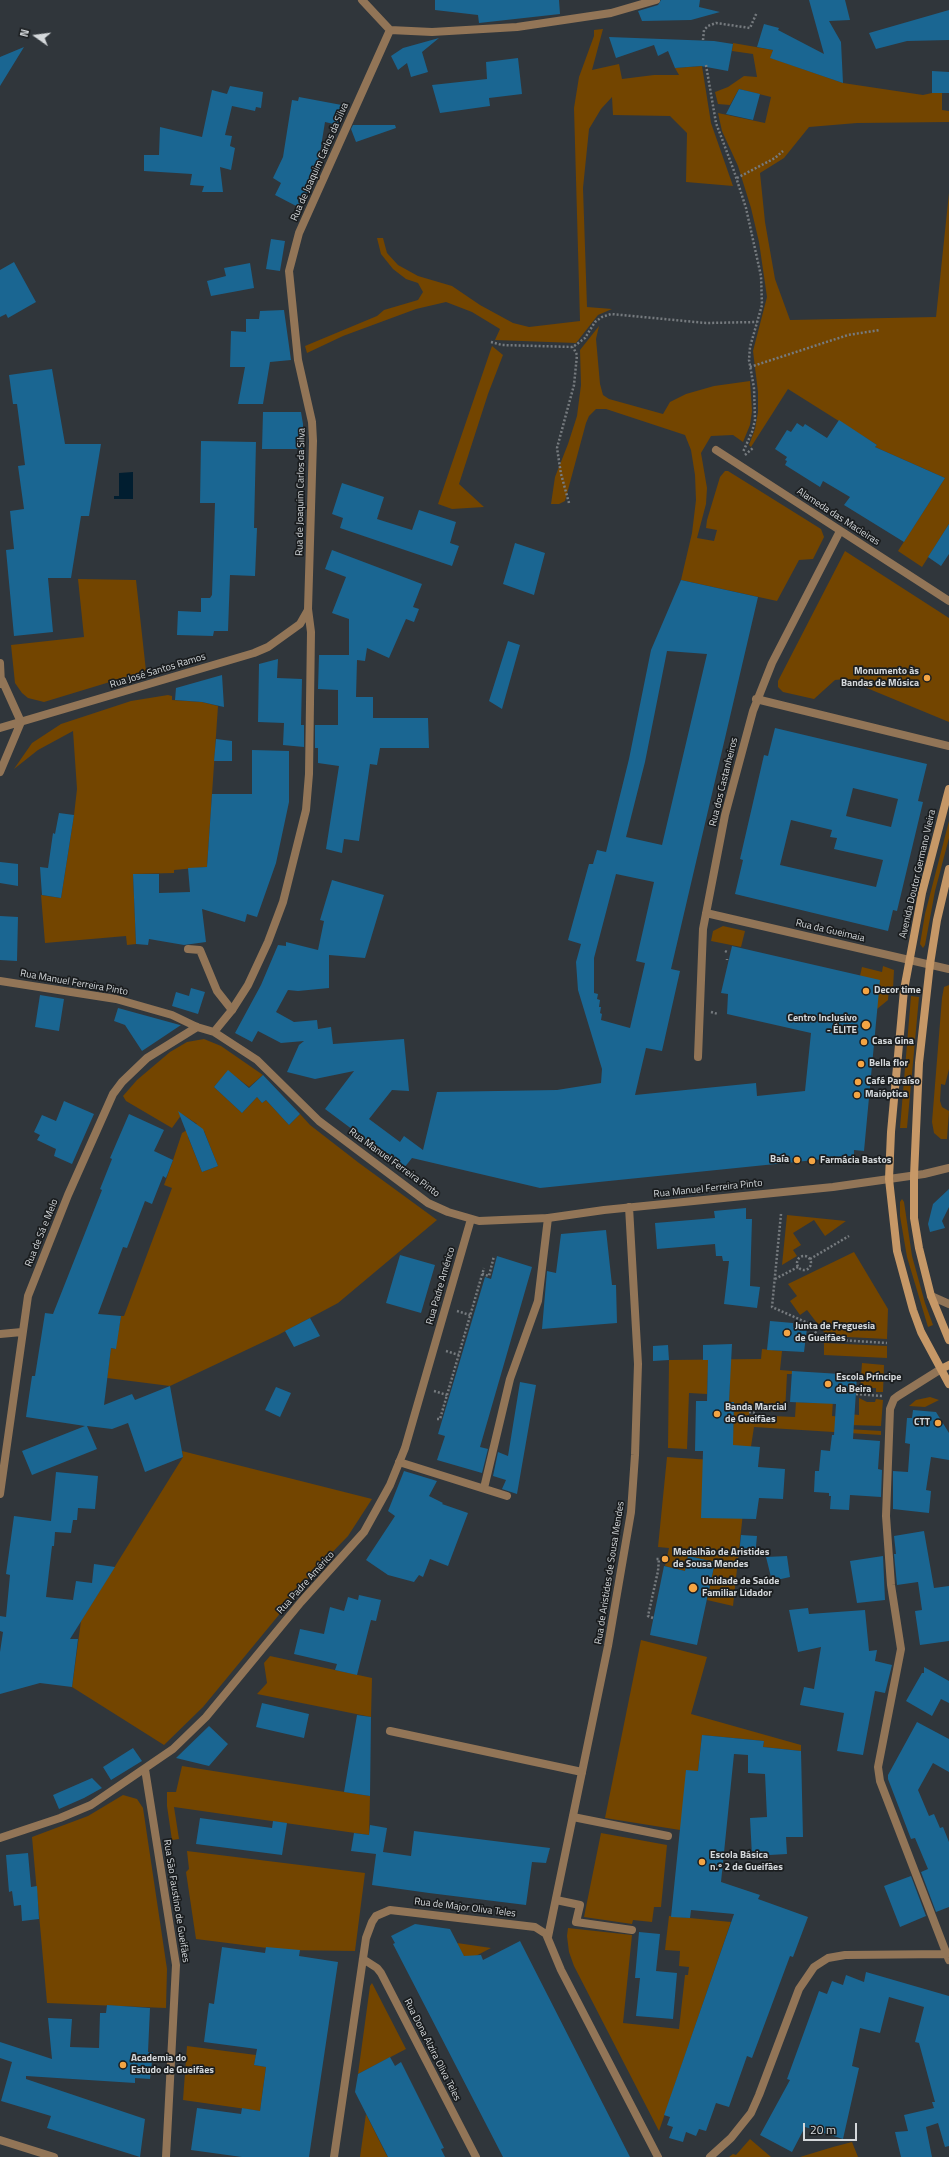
<!DOCTYPE html>
<html>
<head>
<meta charset="utf-8">
<style>
	body { margin:0 }
	#map { position:relative; width:949px; height:2157px; overflow:hidden; background:#30363b; font-family:"Titillium Web",sans-serif }
	canvas { display:block }
	.north { position:absolute; left:16px; top:16px; width:40px; height:40px; -webkit-text-stroke:3px #1a1d1f; paint-order:stroke; rotate:284deg; font-size:11px; font-weight:700; line-height:16px; text-align:center; color:#d4d8db }
	.north::after { content:''; display:block; margin:auto; width:14px; height:18px; background:#d4d8db; clip-path:polygon(50% 0,100% 100%,50% 72%,0 100%) }
	.scale { position:absolute; left:803px; top:2123px; width:54px; height:18px; box-sizing:border-box; border:2px solid #d4d8db; border-top:0; padding-left:5px; font-size:12px; line-height:14px; white-space:nowrap; color:#d4d8db; -webkit-text-stroke:3px #1a1d1f; paint-order:stroke }
</style>
</head>
<body>
<div id="map">
<canvas width="949" height="2157"></canvas>
<div class="north">N</div>
<div class="scale">20 m</div>
</div>
<script>
const g = document.querySelector('canvas').getContext('2d');
g.lineJoin = 'round';
function fillPath(path, color) { g.fillStyle = color; g.fill(path, 'evenodd'); }
const toPath = rows => new Path2D(rows.map(r => 'M' + r).join(''));
function stroke(path, color, width, dash) { g.strokeStyle = color; g.lineWidth = width; g.lineCap = dash ? 'butt' : 'round'; g.setLineDash(dash || []); g.stroke(path); }
function write(font, color, halo, rows, align = 'center') {
  g.font = font + ' "Titillium Web",sans-serif'; g.lineWidth = 3.5; g.setLineDash([]); g.textBaseline = 'middle'; g.strokeStyle = halo; g.fillStyle = color; for (const [text, x, y, turn = 0] of rows) {
    g.save(); g.translate(x, y); g.rotate((+turn || 0) * Math.PI / 180); g.textAlign = isNaN(turn) ? turn : align; if (halo) g.strokeText(text, 0, 0); g.fillText(text, 0, 0); g.restore();
  }
}
fillPath(toPath([
	[603,29,592,70,619,64,622,79,654,75,679,75,675,68,702,66,711,123,733,186,686,182,687,133,670,116,613,115,612,97,601,109,589,129,583,188,587,307,612,309,598,315,576,343,495,340,500,329,472,312,446,302,416,309,343,336,307,353,305,346,377,316,384,310,418,300,423,292,418,283,406,279,393,269,381,254,377,238,383,238,387,253,398,265,418,276,452,286,480,305,513,323,529,327,580,321,574,108,579,77,594,36,594,30],
	[733,43,773,50,771,58,843,83,923,95,932,93,942,93,942,110,949,111,949,122,857,123,809,127,784,158,760,173,765,222,775,279,790,320,936,317,949,193,949,524,922,567,898,551,945,478,875,447,877,445,788,389,751,447,749,445,755,429,758,412,758,392,753,351,767,297,759,242,751,208,738,166,722,131,718,113,765,123,771,97,739,89,730,105,718,104,715,92,728,87,744,76,757,77,753,54,732,51],
	[599,326,596,339,600,384,603,395,609,399,663,414,670,402,686,394,714,386,750,381,752,411,750,425,743,442,733,435,711,436,701,453,707,488,706,504,697,538,714,541,717,530,706,528,707,520,720,477,725,471,728,471,821,529,824,537,813,559,799,560,777,601,681,580,692,533,696,500,695,475,691,450,685,435,606,409,596,409,589,416,586,423,565,501,559,504,551,504,555,477,568,444,577,416,581,385,580,350],
	[492,346,503,355,488,394,459,484,484,507,452,509,438,504],
	[845,551,949,618,949,722,845,679,835,680,814,699,783,692,778,687,778,681],
	[78,579,136,580,146,671,44,702,28,698,22,693,15,683,11,645,84,637],
	[168,695,172,696,172,700,202,702,218,706,207,867,174,870,174,873,133,874,136,944,127,945,126,936,45,943,41,895,61,898,74,815,77,789,73,731,38,750,14,769,32,743,61,724,131,701],
	[949,821,949,838,935,891,925,945,923,948,920,944,925,914],
	[723,926,745,931,741,947,711,941,713,931],
	[883,966,894,970,893,989,889,989,888,1000,877,1009,860,976,862,967,882,972],
	[949,985,949,1069,945,1085,941,1084,940,1101,942,1107,949,1111,947,1139,941,1139,934,1133,932,1122,942,998,944,987],
	[911,996,919,997,907,1128,900,1128],
	[204,1039,221,1046,263,1075,249,1087,228,1071,214,1087,242,1113,257,1097,262,1103,266,1100,289,1125,300,1114,310,1125,359,1163,437,1220,338,1303,278,1335,170,1386,107,1378,111,1348,115,1349,121,1316,124,1316,172,1188,164,1185,173,1160,182,1133,197,1124,182,1114,172,1128,126,1101,123,1096,137,1080,170,1052,187,1042],
	[204,1131,218,1166,202,1172,188,1137],
	[902,1199,904,1202,912,1256,925,1303,933,1325,928,1327,907,1257,900,1216,900,1202],
	[787,1215,846,1221,825,1236,814,1220,793,1233,801,1245,793,1250,797,1256,782,1265],
	[854,1252,888,1309,887,1339,827,1336,807,1310,800,1315,790,1301,797,1296,788,1284],
	[824,1343,887,1346,887,1358,824,1355],
	[762,1349,782,1351,780,1370,792,1371,792,1374,787,1374,785,1412,750,1410,749,1415,795,1417,796,1402,813,1403,833,1400,832,1416,844,1417,847,1429,881,1431,881,1435,754,1427,748,1466,733,1606,707,1600,715,1562,688,1556,685,1571,665,1566,669,1548,658,1547,667,1457,726,1461,731,1500,734,1403,729,1402,730,1372,708,1371,707,1394,689,1393,687,1449,668,1448,669,1360,761,1359],
	[862,1363,884,1365,883,1392,876,1392,876,1388,867,1388,860,1391],
	[930,1397,939,1400,925,1407,909,1406,916,1400],
	[859,1398,867,1402,875,1402,876,1399,883,1400,881,1426,850,1425,850,1414,859,1415],
	[182,1451,372,1499,348,1536,320,1565,203,1707,164,1745,72,1687,81,1621,183,1457],
	[641,1640,707,1657,691,1714,801,1745,801,1751,763,1747,764,1741,702,1735,698,1771,680,1830,605,1818],
	[270,1656,372,1678,371,1717,257,1694,267,1683,264,1663],
	[182,1766,370,1796,369,1835,174,1807,179,1839,172,1840,167,1806,167,1792,176,1792],
	[123,1795,137,1799,143,1808,167,1969,166,2008,47,2003,32,1837,88,1816],
	[601,1833,667,1845,661,1907,654,1907,652,1922,633,1920,632,1924,584,1917],
	[187,1851,365,1873,355,1951,283,1950,196,1939,186,1872,189,1869],
	[669,1916,731,1922,659,2131,574,1966,569,1952,567,1936,568,1928,632,1935,623,2023,679,2029,685,1975,688,1975,689,1967,679,1966,680,1951,665,1950],
	[457,1943,491,1948,466,1961],
	[372,1983,406,2049,358,2074,370,1986],
	[187,2046,256,2055,254,2065,266,2067,260,2111,183,2100],
	[366,2114,386,2154,388,2157,360,2157],
	[750,2139,771,2157,729,2157,733,2154,736,2155],
	[852,2142,858,2157,800,2157,833,2147]
]), '#734500');
fillPath(toPath([
	[133,472,133,499,114,499,114,496,119,496,119,473]
]), '#011e30');
fillPath(toPath([
	[435,0,559,0,560,14,479,23,478,15,435,10],
	[661,0,700,0,699,7,720,12,691,20,642,21,638,11,658,5],
	[809,0,845,0,850,20,829,21,841,42,843,83,770,58,773,50,757,47,764,24,779,28,778,30,824,54],
	[949,10,949,40,907,41,876,49,869,33],
	[609,37,714,41,733,44,728,71,701,66,675,68,668,51,658,56,654,45,616,58],
	[439,38,422,52,428,72,411,77,407,63,398,70,391,56,403,48],
	[24,47,0,86,0,57],
	[518,58,522,94,489,98,490,106,440,113,432,85,487,79,486,62],
	[932,71,949,72,949,93,932,93],
	[230,86,263,92,261,108,256,107,255,111,232,106,225,135,232,136,230,146,235,148,231,170,220,167,223,192,202,192,204,186,190,185,192,174,144,171,144,155,159,155,160,127,202,137,212,90,227,94],
	[739,89,760,94,753,120,726,114],
	[299,97,347,106,338,125,325,122,318,165,321,166,300,208,275,195,281,183,273,178,283,157,292,100,298,101],
	[353,125,395,125,396,128,356,142,351,129],
	[271,239,285,241,280,271,266,269],
	[14,262,36,302,8,318,6,314,0,317,0,270],
	[250,263,254,288,211,296,207,281,226,276,224,268],
	[284,310,291,360,270,362,263,404,238,404,245,367,230,367,231,331,246,332,246,319,259,319,260,311],
	[52,369,65,444,101,444,89,516,81,516,71,578,48,578,53,632,14,636,6,550,14,549,10,511,24,509,18,466,25,465,17,404,13,404,9,375],
	[263,412,301,412,303,424,303,449,262,449],
	[839,420,877,445,875,447,945,478,904,542,844,505,850,497,823,481,820,487,785,465,787,461,785,460,787,457,775,449,787,430,791,432,797,423,803,427,805,424,827,438],
	[201,441,256,442,254,528,257,528,255,576,230,575,228,631,214,631,213,636,177,635,178,611,201,612,201,598,210,598,212,595,215,503,200,503],
	[342,483,384,497,377,519,412,530,419,510,456,522,450,543,459,546,452,566,340,528,343,518,332,514],
	[949,524,949,554,941,566,928,557],
	[515,543,545,553,534,595,503,584],
	[332,550,422,584,413,607,419,609,414,622,406,619,389,658,367,648,365,661,357,660,356,697,373,697,373,718,428,718,429,748,380,748,377,765,370,764,359,841,344,839,342,853,326,849,339,766,318,763,318,748,315,748,315,725,338,725,338,690,318,689,319,655,349,655,349,619,332,613,346,577,325,569],
	[681,580,758,597,671,969,680,971,662,1051,646,1048,635,1095,756,1083,757,1096,805,1091,811,1033,727,1014,728,994,721,993,732,946,880,980,864,1151,854,1150,854,1156,540,1188,412,1158,404,1168,325,1109,354,1071,315,1079,287,1072,299,1045,304,1041,281,1043,258,1031,252,1042,235,1033,261,985,278,945,286,946,286,942,318,950,324,921,320,920,332,880,384,895,365,958,329,955,329,988,298,991,288,990,276,1012,294,1022,317,1020,318,1029,331,1027,333,1044,404,1039,409,1091,392,1090,369,1119,400,1142,404,1136,423,1150,437,1092,557,1090,601,1083,602,1069,578,990,576,962,581,944,568,940,589,864,593,864,597,850,606,852,629,759,651,650],
	[667,651,707,654,662,845,626,837,645,762],
	[616,874,654,882,636,961,645,963,630,1028,601,1020,602,1014,600,1013,601,1007,599,1007,600,1000,597,999,598,994,594,993,594,958],
	[508,641,520,645,502,709,489,701],
	[278,659,277,678,302,679,301,725,304,725,304,747,283,745,284,723,258,722,259,664],
	[222,675,224,707,202,702,175,700,176,688],
	[775,728,927,764,918,801,923,802,897,911,893,910,888,931,735,894,743,860,740,859,764,755,768,756],
	[853,788,898,799,891,827,846,816],
	[791,820,832,830,830,837,837,838,834,849,883,860,876,887,780,865],
	[216,739,232,741,232,761,214,761],
	[252,750,289,751,289,802,276,863,257,917,247,914,245,922,202,909,206,942,184,945,149,939,148,945,136,944,133,874,159,874,159,893,190,892,188,868,207,867,212,794,252,794],
	[59,813,74,815,61,898,42,895,40,867,48,868,53,833,55,834],
	[0,862,18,864,18,886,0,883],
	[0,916,18,917,17,961,0,960],
	[191,988,205,992,198,1014,172,1006,176,992,189,996],
	[40,995,64,999,59,1031,35,1027],
	[118,1008,180,1025,181,1025,142,1051,125,1025,114,1021],
	[228,1070,249,1088,263,1075,300,1114,289,1125,266,1100,262,1103,257,1097,242,1113,214,1087],
	[64,1101,94,1114,72,1164,54,1156,56,1149,37,1140,40,1135,34,1132,42,1115,56,1121],
	[178,1111,203,1129,218,1166,202,1172],
	[129,1114,164,1130,154,1151,173,1160,166,1178,163,1176,152,1204,145,1201,127,1248,123,1247,98,1314,121,1316,116,1349,111,1348,104,1405,132,1394,135,1400,170,1386,183,1457,145,1472,128,1423,112,1429,87,1426,97,1449,32,1475,22,1451,85,1426,26,1417,29,1396,32,1376,35,1376,45,1313,53,1314,102,1190,100,1189,112,1159,110,1158],
	[949,1189,949,1207,942,1221,945,1228,930,1232,928,1224,933,1204],
	[746,1208,746,1219,752,1219,750,1286,760,1287,757,1308,724,1304,729,1261,723,1261,722,1256,716,1256,715,1244,657,1249,655,1223,715,1218,714,1211],
	[606,1230,612,1285,616,1285,617,1323,542,1329,547,1271,556,1273,561,1234],
	[400,1255,435,1265,421,1313,386,1303],
	[497,1256,532,1267,480,1447,488,1449,482,1473,437,1460,445,1436,438,1434,485,1277,491,1279],
	[310,1318,320,1336,294,1347,285,1331],
	[770,1321,793,1323,793,1327,807,1328,804,1352,767,1350],
	[732,1344,729,1402,734,1402,733,1445,760,1447,758,1467,785,1469,783,1499,759,1498,756,1519,701,1518,703,1451,695,1451,696,1401,707,1401,708,1360,703,1360,703,1345],
	[668,1345,669,1360,653,1361,653,1346],
	[792,1371,857,1375,853,1439,880,1441,878,1469,882,1470,881,1497,850,1495,849,1510,830,1509,831,1496,829,1496,829,1493,814,1492,815,1471,819,1471,821,1450,830,1451,832,1435,834,1435,836,1404,790,1402],
	[520,1382,536,1385,517,1494,502,1489,506,1480,493,1476,498,1452,508,1456],
	[276,1387,291,1393,280,1417,265,1410],
	[913,1410,936,1412,949,1433,949,1460,931,1457,926,1490,931,1491,929,1513,893,1509,893,1471,908,1472,910,1444,905,1443,907,1418,912,1418],
	[404,1471,437,1481,429,1496,443,1503,442,1504,468,1513,448,1566,430,1559,423,1577,419,1575,414,1582,388,1575,366,1560,395,1516,388,1511],
	[56,1472,98,1476,95,1509,78,1508,77,1520,73,1520,71,1533,55,1532,54,1546,52,1546,46,1597,73,1600,76,1581,92,1583,94,1564,115,1567,70,1639,78,1639,72,1687,40,1683,0,1694,0,1652,3,1632,0,1631,0,1616,6,1617,10,1575,6,1574,14,1516,51,1521],
	[924,1531,934,1588,949,1586,949,1641,920,1645,915,1611,922,1610,918,1582,897,1585,894,1554,896,1554,894,1536],
	[741,1535,757,1536,755,1556,739,1555],
	[688,1556,715,1562,697,1645,650,1635,664,1566,685,1571],
	[787,1556,790,1577,772,1581,766,1557],
	[883,1556,885,1600,857,1603,850,1561],
	[359,1595,381,1600,376,1621,371,1620,357,1675,335,1670,337,1664,294,1654,300,1629,324,1634,330,1607,344,1611,348,1597,358,1600],
	[808,1608,809,1614,865,1610,869,1651,877,1650,875,1661,892,1665,885,1693,875,1691,863,1755,837,1751,844,1713,800,1705,804,1687,814,1689,821,1647,798,1652,789,1610],
	[924,1667,949,1681,949,1703,941,1699,932,1716,906,1701,922,1673,924,1673],
	[262,1703,309,1714,304,1738,256,1727],
	[357,1715,371,1717,370,1796,344,1792],
	[917,1722,949,1739,949,1772,933,1763,918,1790,929,1816,934,1814,940,1828,943,1827,949,1842,949,1907,936,1912,921,1872,928,1869,915,1838,911,1839,888,1779,888,1775],
	[209,1726,228,1744,209,1766,176,1758],
	[702,1735,764,1741,763,1747,801,1751,803,1837,786,1837,787,1854,752,1856,750,1818,767,1817,765,1774,748,1773,748,1755,734,1754,721,1882,760,1895,758,1899,808,1917,793,1957,790,1956,752,2058,747,2056,729,2107,716,2103,706,2131,699,2129,696,2136,686,2132,683,2142,669,2138,673,2127,667,2125,670,2117,664,2115,734,1914,691,1910,690,1918,671,1917,686,1770,698,1771],
	[133,1748,142,1761,111,1780,103,1767],
	[92,1778,102,1788,84,1798,59,1809,53,1795],
	[200,1818,272,1828,273,1821,287,1823,282,1855,196,1844],
	[370,1825,387,1828,383,1852,411,1856,414,1831,550,1848,546,1863,532,1862,526,1905,429,1893,372,1885,376,1854,351,1851,354,1833,369,1835],
	[28,1853,31,1887,37,1886,39,1919,22,1921,21,1905,14,1906,12,1891,9,1892,6,1855],
	[911,1876,926,1916,900,1927,884,1886],
	[415,1924,450,1929,464,1956,481,1955,483,1960,520,1941,630,2157,503,2157,393,1944,395,1943,391,1936],
	[639,1932,660,1934,656,1971,677,1973,673,2019,636,2016,640,1978,635,1978],
	[222,1947,265,1953,266,1947,300,1950,299,1956,338,1962,309,2157,242,2157,191,2150,197,2108,241,2114,242,2108,260,2111,266,2067,254,2065,257,2049,204,2042,209,2003,214,2004],
	[866,1972,949,1996,949,2146,945,2147,938,2123,926,2127,932,2157,901,2157,895,2132,908,2131,904,2115,934,2108,932,2102,935,2102,919,2043,915,2042,924,2007,889,1997,880,2033,860,2028,852,2066,859,2068,843,2139,805,2127,792,2152,760,2135,790,2080,787,2079,819,1991,827,1994,832,1981,843,1985,846,1975,864,1982],
	[107,2005,150,2008,148,2052,153,2052,150,2079,135,2078,135,2083,26,2076,26,2079,145,2119,140,2157,47,2128,51,2116,1,2101,12,2062,0,2058,0,2042,52,2059,48,2018,72,2019,70,2047,99,2048,100,2013,106,2013],
	[390,2057,395,2066,401,2062,444,2148,441,2149,445,2157,388,2157,355,2092,358,2074]
]), '#1a6692');
stroke(toPath([
	[703,40,704,30,708,26,716,23,750,28,757,12],
	[706,65,716,123,734,171,746,208,761,276,762,305,750,347,749,360,754,388,755,420,752,432,743,452],
	[737,178,775,158,783,151],
	[491,342,502,345,573,347,585,338,595,322,602,317,611,314,706,323,757,322],
	[750,367,848,335,880,330],
	[745,455,753,448],
	[569,503,561,474,557,448,574,385,577,355,573,347],
	[725,951,727,952],
	[727,960,727,959],
	[711,1012,718,1014],
	[781,1214,772,1307,810,1324,820,1339],
	'797 1263a7 7 0 1 1 14 0a7 7 0 1 1-14 0Z',
	[810,1259,849,1236],
	[482,1274,489,1276,494,1256],
	[775,1279,798,1267],
	[457,1311,470,1315],
	[806,1338,887,1343],
	[446,1351,459,1355],
	[434,1391,447,1395],
	[856,1394,882,1396],
	[749,1412,756,1413],
	[437,1419,440,1419,484,1268],
	[653,1618,648,1616,658,1571,659,1559,656,1559]
]), '#767b7f', 2.5, [2, 2]);
stroke(toPath([
	[188,949,200,950,217,991,232,1010],
	[931,1296,949,1304],
	[399,1462,507,1496],
	[484,1488,510,1379,538,1301,548,1218],
	[390,1731,582,1772],
	[573,1817,668,1836],
	[556,1900,580,1905,576,1922,632,1930]
]), '#927557', 8);
stroke(toPath([
	[362,0,390,30],
	[390,30,432,32,517,27,611,13,656,0],
	[716,450,949,601],
	[0,663,1,684],
	[756,699,949,746],
	[0,728,254,653,268,647,300,624,308,610],
	[0,772,21,722,2,680],
	[706,913,949,969],
	[0,981,116,999,172,1015,197,1027,214,1032,257,1060,319,1121,428,1203,448,1212,479,1221,548,1218,604,1210,833,1187,924,1174,949,1168],
	[214,1032,232,1010,248,985,268,942,283,902,306,810,309,774,311,632,308,609,313,441,312,422,298,360,289,271,299,233,390,30],
	[698,1057,703,929,725,815,753,711,772,663,840,531],
	[0,1334,22,1332],
	[941,1369,898,1396,894,1399,890,1409,886,1516,891,1585,901,1649,878,1767,880,1781,949,1960],
	[0,1494,28,1296,68,1195,113,1094,122,1082,147,1058,197,1027],
	[145,1769,176,1965,166,2157],
	[0,1838,60,1818,91,1805,173,1749,206,1717,301,1602,364,1532,390,1485,405,1448,471,1219],
	[548,1937,608,1646,631,1512,635,1455,638,1364,629,1207],
	[363,1959,377,1968,381,1973,476,2157],
	[0,2140,54,2157],
	[334,2157,366,1938,372,1922,376,1916,390,1910,535,1927,546,1934,561,1970,658,2157],
	[710,2157,731,2138,751,2113,759,2095,799,1989,814,1967,828,1958,845,1955,947,1954]
]), '#927557', 8);
stroke(toPath([
	[949,789,922,893,904,990,891,1132,889,1179,897,1251,913,1310,921,1332,949,1384],
	[949,869,937,920,930,964,919,1063,914,1176,914,1218,919,1248,931,1296,949,1340],
	[941,1369,949,1365]
]), '#c69867', 8);
for (const [x, y, r, color] of [
	[927,678,4,"#f4a443"],
	[866,991,4,"#f4a443"],
	[866,1025,5,"#f4a443"],
	[864,1042,4,"#f4a443"],
	[861,1064,4,"#f4a443"],
	[858,1082,4,"#f4a443"],
	[857,1095,4,"#f4a443"],
	[797,1160,4,"#f4a443"],
	[812,1161,4,"#f4a443"],
	[787,1333,4,"#f4a443"],
	[828,1384,4,"#f4a443"],
	[717,1414,4,"#f4a443"],
	[938,1423,4,"#f4a443"],
	[665,1559,4,"#f4a443"],
	[693,1588,5,"#f4a443"],
	[702,1862,4,"#f4a443"],
	[123,2065,4,"#f4a443"]
]) { const dot = new Path2D(); dot.arc(x, y, r, 0, 2 * Math.PI); g.fillStyle = color; g.fill(dot); stroke(dot, '#1a1d1f', 1.5); }
write('10px', '#d4d8db', '#1a1d1f', [
	["Rua de Joaquim Carlos da Silva",320,162,-66],
	["Rua de Joaquim Carlos da Silva",301,492,-89],
	["Alameda das Macieiras",838,517,33],
	["Rua José Santos Ramos",158,671,-17],
	["Rua dos Castanheiros",724,782,-76],
	["Avenida Doutor Germano Vieira",918,874,-77],
	["Rua da Gueimaia",830,931,13],
	["Rua Manuel Ferreira Pinto",74,983,10],
	["Rua Manuel Ferreira Pinto",394,1163,36],
	["Rua Manuel Ferreira Pinto",708,1189,-6],
	["Rua de Sá e Melo",42,1233,-68],
	["Rua Padre Américo",441,1286,-74],
	["Rua de Aristides de Sousa Mendes",610,1573,-81],
	["Rua Padre Américo",306,1583,-48],
	["Rua São Faustino de Gueifães",176,1901,81],
	["Rua de Major Oliva Teles",465,1908,7],
	["Rua Dona Alzira Oliva Teles",432,2050,63]
]);
write('bold 10px', '#d4d8db', '#1a1d1f', [
	["Monumento às",919,672,"right"],
	["Bandas de Música",919,684,"right"],
	["Decor time",874,991],
	["Centro Inclusivo",857,1019,"right"],
	["- ÉLITE",857,1031,"right"],
	["Casa Gina",872,1042],
	["Bella flor",869,1064],
	["Café Paraíso",866,1082],
	["Maióptica",865,1095],
	["Baía",789,1160,"right"],
	["Farmácia Bastos",820,1161],
	["Junta de Freguesia",795,1327],
	["de Gueifães",795,1339],
	["Escola Príncipe",836,1378],
	["da Beira",836,1390],
	["Banda Marcial",725,1408],
	["de Gueifães",725,1420],
	["CTT",930,1423,"right"],
	["Medalhão de Aristides",673,1553],
	["de Sousa Mendes",673,1565],
	["Unidade de Saúde",702,1582],
	["Familiar Lidador",702,1594],
	["Escola Básica",710,1856],
	["n.º 2 de Gueifães",710,1868],
	["Academia do",131,2059],
	["Estudo de Gueifães",131,2071]
], 'left');
</script>
</body>
</html>
